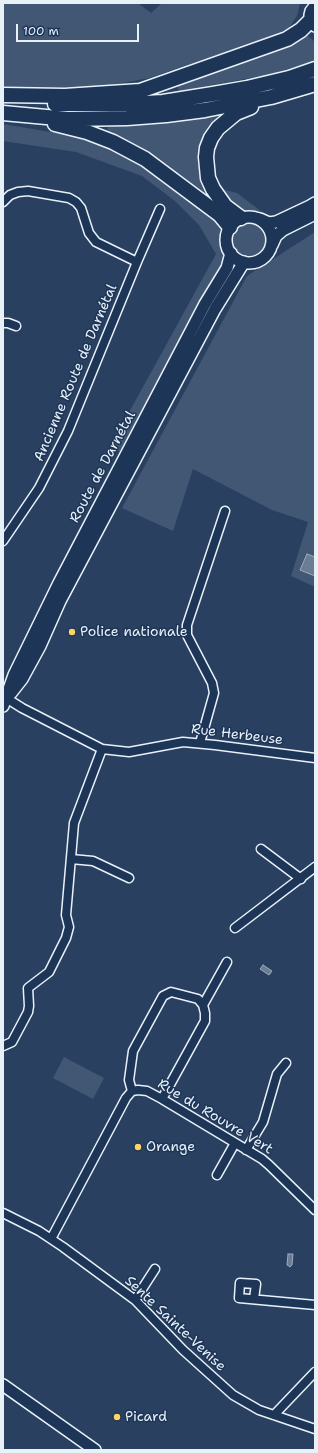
<!DOCTYPE html>
<html>
<head>
<meta charset="utf-8">
<style>
	body { margin:0 }
	#map { position:relative; width:318px; height:1453px; overflow:hidden; background:#294061; font-family:"Shantell Sans",sans-serif }
	canvas { display:block }
	.frame { position:absolute; inset:0; border:4px solid #e8f1f8; pointer-events:none }
	.scale { position:absolute; left:16px; top:24px; width:123px; height:18px; box-sizing:border-box; border:2px solid #e8f1f8; border-top:0; padding-left:5px; font-size:12px; line-height:14px; white-space:nowrap; color:#e8f1f8; -webkit-text-stroke:3px #1d3557; paint-order:stroke }
</style>
</head>
<body>
<div id="map">
<canvas width="318" height="1453"></canvas>
<div class="frame"></div>
<div class="scale">100 m</div>
</div>
<script>
const g = document.querySelector('canvas').getContext('2d');
g.lineJoin = 'round';
function fillPath(path, color) { g.fillStyle = color; g.fill(path, 'evenodd'); }
const toPath = rows => new Path2D(rows.map(r => 'M' + r).join(''));
function stroke(path, color, width, dash) { g.strokeStyle = color; g.lineWidth = width; g.lineCap = dash ? 'butt' : 'round'; g.setLineDash(dash || []); g.stroke(path); }
function write(font, color, halo, rows, align = 'center') {
  g.font = font + ' "Shantell Sans",sans-serif'; g.lineWidth = 3; g.setLineDash([]); g.textBaseline = 'middle'; g.strokeStyle = halo; g.fillStyle = color; for (const [text, x, y, turn = 0] of rows) {
    g.save(); g.translate(x, y); g.rotate((+turn || 0) * Math.PI / 180); g.textAlign = isNaN(turn) ? turn : align; if (halo) g.strokeText(text, 0, 0); g.fillText(text, 0, 0); g.restore();
  }
}
fillPath(toPath([
	[3,3,138,3,151,13,162,3,300,3,297,16,289,28,275,35,149,78,86,90,30,90,3,86],
	[307,35,315,42,315,60,312,62,267,75,179,91,177,84,295,42],
	[216,117,222,119,206,146,215,200,213,203,106,135,108,127],
	[3,124,92,139,129,155,215,218,224,234,226,259,120,452,110,447,216,254,199,225,175,201,142,176,76,152,3,141],
	[221,189,237,193,262,212,261,216,257,213,240,213,235,211],
	'232 239a17 17 0 1 1 34 0a17 17 0 1 1-34 0Z',
	[315,232,315,587,291,576,308,522,272,510,193,469,173,531,122,508,247,276],
	[64,1057,104,1078,93,1099,53,1078]
]), '#415774');
const water = toPath([
	[307,554,315,557,315,576,300,570,307,554],
	[263,965,272,971,269,975,260,969,263,965],
	[288,1254,293,1254,292,1265,290,1267,287,1265,288,1254]
]);
fillPath(water, '#6b7c95');
stroke(water, '#9dabbd', 1);
const street = toPath([
	[3,202,10,195,18,192,28,191,69,198,76,202,81,208,89,233,96,242,137,262],
	[3,323,8,323,16,326],
	[3,541,39,488,68,431,137,262,160,209],
	[3,696,22,708,102,749,129,752,183,742,215,745,315,758],
	[200,743,214,693,212,683,187,635,187,625,225,511],
	[261,849,301,879],
	[71,859,93,861,129,878],
	[235,928,315,867],
	[203,1005,227,962],
	[3,1046,12,1042,28,1012,29,1006,28,988,49,972,66,938,69,927,66,915,74,823,102,749],
	[132,1091,129,1080,133,1051,163,996,171,992,198,999,203,1005,205,1013,205,1021,162,1099],
	[246,1150,263,1122,277,1074,286,1063],
	[217,1175,235,1143],
	[3,1213,39,1231,63,1247,135,1300,183,1350,233,1395,259,1410,315,1429],
	[51,1239,126,1098,132,1091,138,1090,147,1091,162,1099,262,1159,269,1165,315,1210],
	[254,1299,256,1284,240,1283,239,1298,315,1305],
	[135,1300,155,1269],
	[274,1415,315,1372]
]);
const secondary = toPath([
	[315,6,311,11,310,15,311,20,315,26],
	'226 240a23 23 0 1 1 46 0a23 23 0 1 1-46 0Z',
	[260,219,269,223,276,222,310,206,315,203],
	[272,245,276,236,283,230,315,214],
	[11,693,22,679,40,646,60,601,215,309,244,262],
	[3,706,14,675,59,583,205,304,227,268,231,253],
	[3,1385,95,1450]
]);
const highway = toPath([
	[3,95,65,96,140,91,287,39,301,30,311,20],
	[55,104,130,104,163,102,213,94,247,88,289,78,315,69],
	[3,113,68,119,127,118,166,115,205,110,271,97,315,84],
	[55,124,87,132,113,142,145,159,220,215,230,227],
	[241,218,225,206,213,189,208,178,206,157,207,148,211,138,218,128,236,113,251,107]
]);
stroke(street, '#e8f1f8', 11);
stroke(secondary, '#e8f1f8', 14);
stroke(highway, '#e8f1f8', 17);
stroke(street, '#1d3557', 8);
stroke(secondary, '#1d3557', 11);
stroke(highway, '#1d3557', 14);
for (const [x, y, r, color] of [
	[72,632,4,"#ffd166"],
	[138,1147,4,"#ffd166"],
	[117,1417,4,"#ffd166"]
]) { const dot = new Path2D(); dot.arc(x, y, r, 0, 2 * Math.PI); g.fillStyle = color; g.fill(dot); stroke(dot, '#1d3557', 1.5); }
write('14px', '#e8f1f8', '#1d3557', [
	["Ancienne Route de Darnétal",76,373,-67],
	["Route de Darnétal",103,467,-62],
	["Rue Herbeuse",237,735,7],
	["Rue du Rouvre Vert",215,1117,31],
	["Sente Sainte-Venise",175,1324,43]
]);
write('14px', '#e8f1f8', '#1d3557', [
	["Police nationale",80,632],
	["Orange",146,1147],
	["Picard",125,1417]
], 'left');
</script>
</body>
</html>
